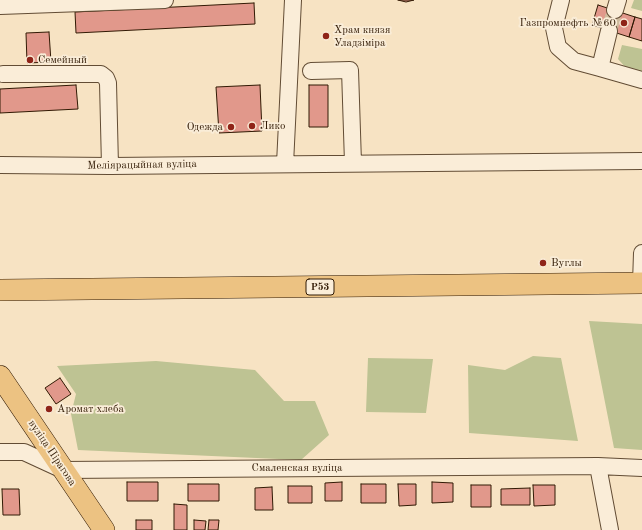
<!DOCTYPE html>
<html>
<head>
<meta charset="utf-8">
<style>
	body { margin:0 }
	canvas { display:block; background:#f7e3c3 }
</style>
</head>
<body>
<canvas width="642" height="530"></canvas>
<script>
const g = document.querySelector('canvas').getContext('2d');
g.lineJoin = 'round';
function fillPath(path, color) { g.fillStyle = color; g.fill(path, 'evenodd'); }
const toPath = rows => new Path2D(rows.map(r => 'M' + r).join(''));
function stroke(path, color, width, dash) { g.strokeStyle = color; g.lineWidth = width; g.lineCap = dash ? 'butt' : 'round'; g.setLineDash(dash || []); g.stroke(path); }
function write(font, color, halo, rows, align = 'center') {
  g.font = font + ' "Old Standard TT",serif'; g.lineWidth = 3.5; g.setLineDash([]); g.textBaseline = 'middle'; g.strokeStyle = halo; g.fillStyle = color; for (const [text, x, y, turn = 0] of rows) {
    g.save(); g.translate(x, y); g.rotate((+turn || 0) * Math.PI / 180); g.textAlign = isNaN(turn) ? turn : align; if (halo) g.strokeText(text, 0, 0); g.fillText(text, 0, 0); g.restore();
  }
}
fillPath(toPath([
	[634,0,642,0,642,11,631,8],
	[622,45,642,49,642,72,627,69,618,59],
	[589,321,642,324,642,450,614,448],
	[533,356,561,358,578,441,469,433,468,365,505,370],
	[368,358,433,359,426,413,366,412],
	[156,361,255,370,284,401,315,401,329,435,301,460,78,450,71,414,76,394,57,366]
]), '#bec393');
const building = toPath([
	[398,0,414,0,406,2,398,0],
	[254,3,255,24,76,33,75,12,254,3],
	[598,5,635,17,629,37,592,25,598,5],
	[635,17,642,19,642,41,629,37,635,17],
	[49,32,51,62,27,63,26,33,49,32],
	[76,85,78,109,0,113,0,89,76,85],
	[260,85,262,131,219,133,216,87,260,85],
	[309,85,328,85,328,127,309,127,309,85],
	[60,378,71,394,56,404,45,388,60,378],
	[127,482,158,482,158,501,127,501,127,482],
	[342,482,342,501,325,501,325,483,342,482],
	[432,482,453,483,453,502,432,503,432,482],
	[188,484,219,484,219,501,188,501,188,484],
	[361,484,386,484,386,503,361,503,361,484],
	[398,484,416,484,416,505,399,506,398,484],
	[471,485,491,485,491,507,471,507,471,485],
	[533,485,555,485,555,505,534,506,533,485],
	[288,486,312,486,312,503,288,503,288,486],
	[272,487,273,510,255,510,255,488,272,487],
	[530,488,530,505,501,505,501,489,530,488],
	[2,489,19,489,20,515,3,515,2,489],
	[174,504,187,505,187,530,174,530,174,504],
	[136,520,152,520,152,530,136,530,136,520],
	[194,520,206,521,205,530,194,530,194,520],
	[209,520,219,520,218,530,208,530,209,520]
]);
fillPath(building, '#e1988b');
stroke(building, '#311a04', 1);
stroke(toPath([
	[609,31,615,10]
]), '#cfbb9d', 16, [16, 8]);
const minor = toPath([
	[561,0,554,28,558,47,574,61,600,68],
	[0,6,165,0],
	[615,10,618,0],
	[609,31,600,68,642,80],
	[311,71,350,70,353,163],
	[3,74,101,74,106,78,108,83,110,166],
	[285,164,293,0],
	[0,165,110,166,642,161],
	[641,283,642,253],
	[0,452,24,452,63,470,598,466,642,468],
	[598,466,610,530]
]);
const major = toPath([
	[0,290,642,283],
	[0,376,104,530]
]);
stroke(minor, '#624c34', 18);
stroke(major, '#311a04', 22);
stroke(minor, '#faedd8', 16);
stroke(major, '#ecc282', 21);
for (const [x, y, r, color] of [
	[624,23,4,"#8f2418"],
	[326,36,4,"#8f2418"],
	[30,60,4,"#8f2418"],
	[252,126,4,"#8f2418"],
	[231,127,4,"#8f2418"],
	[543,263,4,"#8f2418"],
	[49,409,4,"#8f2418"]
]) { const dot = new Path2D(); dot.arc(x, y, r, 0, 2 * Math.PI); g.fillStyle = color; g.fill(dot); stroke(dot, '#faedd8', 1.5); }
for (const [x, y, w] of [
	[320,287,28]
]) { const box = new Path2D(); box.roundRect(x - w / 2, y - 8, w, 16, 3); g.fillStyle = '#faedd8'; g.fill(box); stroke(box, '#311a04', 1); }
write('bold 10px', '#311a04', null, [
	["Р53",320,287]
]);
write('11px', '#311a04', '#faedd8', [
	["Газпромнефть №60",616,23,"right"],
	["Храм князя",334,30],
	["Уладзіміра",334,43],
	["Семейный",38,60],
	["Лико",260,126],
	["Одежда",223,127,"right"],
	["Вуглы",551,263],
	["Аромат хлеба",57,409]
], 'left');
write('11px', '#311a04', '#faedd8', [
	["Меліярацыйная вуліца",142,165,-1],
	["вуліца Пірагова",52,453,56],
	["Смаленская вуліца",297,468]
]);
</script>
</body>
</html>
